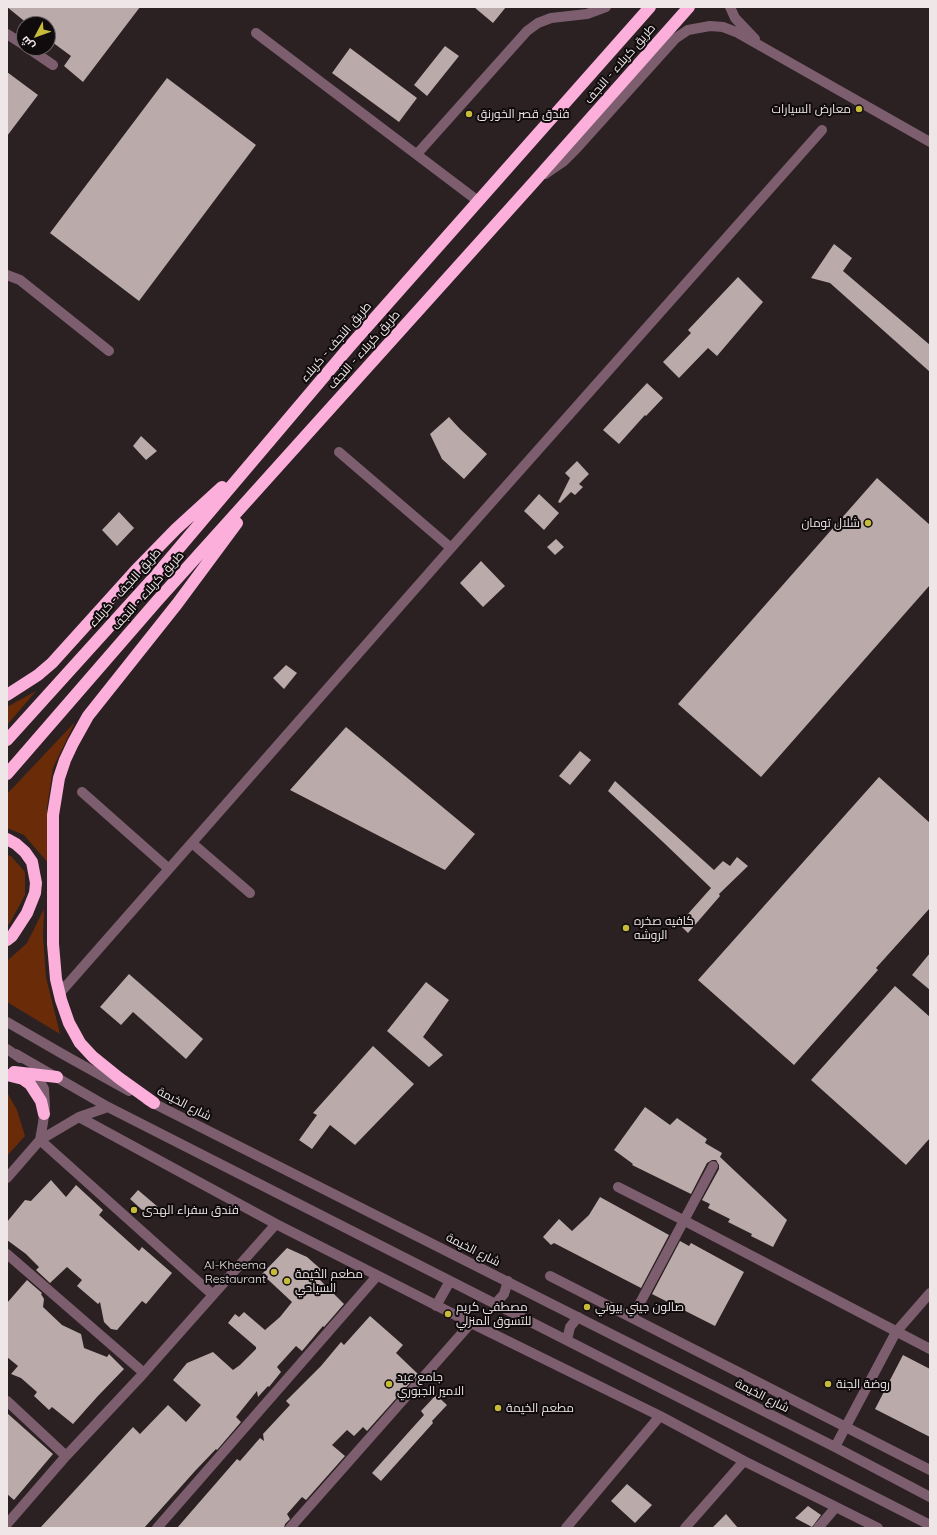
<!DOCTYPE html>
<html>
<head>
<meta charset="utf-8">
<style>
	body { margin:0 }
	#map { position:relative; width:937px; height:1535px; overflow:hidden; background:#2b2022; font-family:Quicksand,Cairo,sans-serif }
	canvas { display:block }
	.frame { position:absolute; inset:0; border:8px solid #eee6e7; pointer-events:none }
	.north { position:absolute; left:16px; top:16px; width:40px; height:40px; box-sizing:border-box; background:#100b0c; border:1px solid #696364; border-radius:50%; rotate:229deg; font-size:11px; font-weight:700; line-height:16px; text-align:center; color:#eee6e7 }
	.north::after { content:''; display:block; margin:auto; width:14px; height:18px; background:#c7bb3c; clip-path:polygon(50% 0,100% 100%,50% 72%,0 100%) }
</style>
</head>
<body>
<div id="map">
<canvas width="937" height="1535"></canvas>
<div class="frame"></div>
<div class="north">ش</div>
</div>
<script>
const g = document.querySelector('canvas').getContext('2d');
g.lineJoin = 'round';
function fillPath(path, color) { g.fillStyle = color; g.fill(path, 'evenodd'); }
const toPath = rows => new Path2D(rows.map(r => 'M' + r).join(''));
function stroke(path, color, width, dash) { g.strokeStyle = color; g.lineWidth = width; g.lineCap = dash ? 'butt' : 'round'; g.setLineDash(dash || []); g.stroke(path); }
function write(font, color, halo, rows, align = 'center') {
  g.font = font + ' Quicksand,Cairo,sans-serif'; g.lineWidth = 4; g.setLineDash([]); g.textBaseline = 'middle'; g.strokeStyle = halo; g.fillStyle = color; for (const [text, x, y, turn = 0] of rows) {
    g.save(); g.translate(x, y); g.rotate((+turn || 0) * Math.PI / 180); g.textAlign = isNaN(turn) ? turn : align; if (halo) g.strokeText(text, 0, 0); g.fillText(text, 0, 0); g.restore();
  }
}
fillPath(toPath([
	[36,691,7,725,7,707],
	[75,722,53,768,47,808,48,863,24,835,7,828,7,794],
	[7,855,11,856,25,872,25,895,11,921,7,927],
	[44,909,43,936,46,977,60,1034,7,1002,7,961,27,943],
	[7,1092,17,1110,25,1136,7,1156]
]), '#6a2b09');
fillPath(toPath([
	[7,7,140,7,83,82,64,66,71,56,48,39,48,24,28,24],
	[474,7,506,7,493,23],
	[445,46,459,56,427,96,414,85],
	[350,48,417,98,399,122,332,73],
	[7,72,38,95,7,136],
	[167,78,256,145,139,301,50,233],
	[834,244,852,258,843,271,930,345,930,372,830,283,811,278],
	[738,277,763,302,717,356,708,348,679,378,663,362,691,333,688,330],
	[647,383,663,398,646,416,645,415,619,444,603,430],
	[449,417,460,429,487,454,464,479,442,459,430,434],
	[141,436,157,451,146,460,133,446],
	[577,461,589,474,579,484,583,487,575,495,571,492,560,503,558,502,570,478,565,473],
	[877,478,930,525,930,585,761,777,678,704],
	[539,494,559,513,544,530,524,511],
	[119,512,134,528,117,546,102,530],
	[556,539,564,547,555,555,547,547],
	[481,561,505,586,483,607,460,583],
	[286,665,297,673,284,689,273,678],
	[346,727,475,834,445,870,290,790],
	[580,751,591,760,570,785,559,776],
	[879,777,930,823,930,908,876,968,878,970,794,1065,698,980],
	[615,781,714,870,723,861,730,866,737,857,748,866,719,894,720,896,688,933,679,924,711,888,663,842,608,791],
	[930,953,930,990,912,975],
	[129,974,203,1039,186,1059,133,1012,121,1025,100,1007],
	[426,982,449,1000,423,1037,443,1055,429,1067,387,1031],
	[895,986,930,1017,930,1138,906,1165,811,1080],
	[373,1046,414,1084,355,1145,330,1125,312,1149,299,1140,317,1115,313,1113],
	[645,1107,670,1125,677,1118,707,1139,705,1143,722,1153,720,1157,787,1220,773,1247,751,1236,752,1234,728,1222,730,1219,708,1208,710,1204,702,1200,719,1169,719,1165,716,1160,712,1160,707,1163,691,1194,632,1165,633,1164,614,1150],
	[51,1180,66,1197,76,1185,103,1210,99,1215,139,1251,142,1247,172,1273,146,1304,142,1301,117,1330,111,1329,104,1322,100,1302,98,1304,77,1286,82,1280,67,1267,50,1283,36,1270,39,1267,26,1254,7,1240,7,1222,25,1200,31,1201],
	[138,1190,158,1207,150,1217,130,1199],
	[600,1197,669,1235,641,1288,554,1243,551,1245,543,1237,559,1219,572,1231,589,1215],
	[680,1241,689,1246,691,1243,744,1272,715,1326,652,1294],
	[287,1248,307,1257,324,1272,318,1278,344,1304,324,1327,323,1326,302,1351,296,1346,277,1367,281,1372,269,1387,268,1386,258,1397,257,1391,236,1417,241,1422,217,1450,216,1449,195,1471,144,1528,40,1528,133,1427,140,1434,168,1405,186,1422,201,1405,173,1380,187,1363,213,1352,233,1370,240,1365,256,1349,256,1347,228,1323,235,1314,239,1317,244,1312,265,1330,280,1317,292,1302,262,1274],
	[27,1280,42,1293,41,1294,44,1299,43,1307,62,1325,81,1334,84,1348,107,1357,109,1354,124,1369,97,1397,73,1424,52,1407,49,1410,34,1396,37,1392,21,1378,11,1374,18,1366,7,1357,7,1303],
	[370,1316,403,1345,396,1353,418,1374,367,1431,363,1427,354,1436,347,1430,332,1445,345,1456,306,1500,302,1497,287,1514,290,1519,285,1524,284,1528,177,1528,237,1459,240,1461,260,1438,264,1441,263,1434,290,1405,286,1401,321,1366,341,1342,344,1345],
	[903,1355,930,1369,930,1437,875,1409],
	[436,1395,447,1405,432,1421,433,1423,381,1481,372,1473,424,1415,421,1411],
	[7,1413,53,1454,14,1500,7,1494],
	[627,1484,652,1505,635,1523,611,1501],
	[808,1506,821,1515,812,1527,795,1518],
	[726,1514,738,1528,712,1528]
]), '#baaaa9');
stroke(toPath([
	[730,7,735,18,755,39],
	[256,33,478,201],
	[7,34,24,45],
	[28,48,53,65],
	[417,154,527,31,538,23,551,18,587,14,606,7],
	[545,174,564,161,577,148,676,38,688,30,710,26,723,27,736,32,930,142],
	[7,275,20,280,109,351],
	[339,452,451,548],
	[82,792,169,869],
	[192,843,250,893],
	[59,994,451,548,822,130],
	[7,1022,66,1056,129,1091],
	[7,1049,20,1058],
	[16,1054,108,1107,930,1525],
	[33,1071,38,1078,44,1089,45,1106,43,1123,40,1140],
	[147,1100,835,1447,930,1497],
	[79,1117,276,1224,471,1323,660,1416,744,1461,878,1528],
	[40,1140,213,1295],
	[7,1178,40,1140,79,1117,108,1107],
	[618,1187,685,1221,930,1349],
	[7,1254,144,1373],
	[550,1276,930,1470],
	[495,1304,504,1294,508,1281],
	[436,1306,450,1281],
	[632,1318,713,1166],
	[567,1340,570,1327,578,1317],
	[7,1401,66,1456],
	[835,1447,896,1332,930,1293],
	[7,1524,66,1456,142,1375,276,1224],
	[157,1528,377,1276],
	[290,1528,471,1323],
	[566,1528,660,1416],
	[685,1528,744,1461],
	[818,1528,836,1507]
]), '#7d5e6f', 10);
stroke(toPath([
	[7,695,38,675,52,663,136,570,176,529,222,487],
	[7,740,157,574,350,346,650,7],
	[7,774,157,601,533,183,689,7],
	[7,839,16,844,25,852,32,862,36,883,35,893,27,913,12,936,7,940],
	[14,1072,57,1077],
	[7,1075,23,1079,30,1084,41,1101,44,1114],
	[154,1103,119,1078,93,1057,80,1043,69,1023,61,1000,56,979,53,944,53,815,59,778,65,760,73,743,88,716,177,604,237,523]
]), '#fbafda', 12);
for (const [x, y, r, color] of [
	[859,109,4,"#c7bb3c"],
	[469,114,4,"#c7bb3c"],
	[868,523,4,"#c7bb3c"],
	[626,928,4,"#c7bb3c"],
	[134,1210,4,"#c7bb3c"],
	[274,1272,4,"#c7bb3c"],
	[287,1281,4,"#c7bb3c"],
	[587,1307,4,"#c7bb3c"],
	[448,1314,4,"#c7bb3c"],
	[389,1384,4,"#c7bb3c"],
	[828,1384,4,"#c7bb3c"],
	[498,1408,4,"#c7bb3c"]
]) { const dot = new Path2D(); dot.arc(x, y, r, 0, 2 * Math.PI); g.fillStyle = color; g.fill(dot); stroke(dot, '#100b0c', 1.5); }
write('12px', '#eee6e7', '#100b0c', [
	["طريق کربلاء - النجف",620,64,-49],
	["طريق النجف - کربلاء",336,342,-49],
	["طريق کربلاء - النجف",364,350,-48],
	["طريق النجف - کربلاء",125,588,-48],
	["طريق کربلاء - النجف",148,591,-48],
	["شارع الخيمة",184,1104,27],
	["شارع الخيمة",473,1250,27],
	["شارع الخيمة",762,1396,27]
]);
write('12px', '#eee6e7', '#100b0c', [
	["معارض السيارات",851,109,"right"],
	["فندق قصر الخورنق",477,114],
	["شلال تومان",860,523,"right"],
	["كافيه صخره",634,921],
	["الروشه",634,935],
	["فندق سفراء الهدى",142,1210],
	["Al-Kheema",266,1265,"right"],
	["Restaurant",266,1279,"right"],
	["مطعم الخيمة",295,1274],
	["السياحي",295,1288],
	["مصطفى كريم",456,1307],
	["للتسوق المنزلي",456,1321],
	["صالون جيني بيوتي",595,1307],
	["جامع عبد",397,1377],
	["الامير الجبوري",397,1391],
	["روضة الجنة",836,1384],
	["مطعم الخيمة",506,1408]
], 'left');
</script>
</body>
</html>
